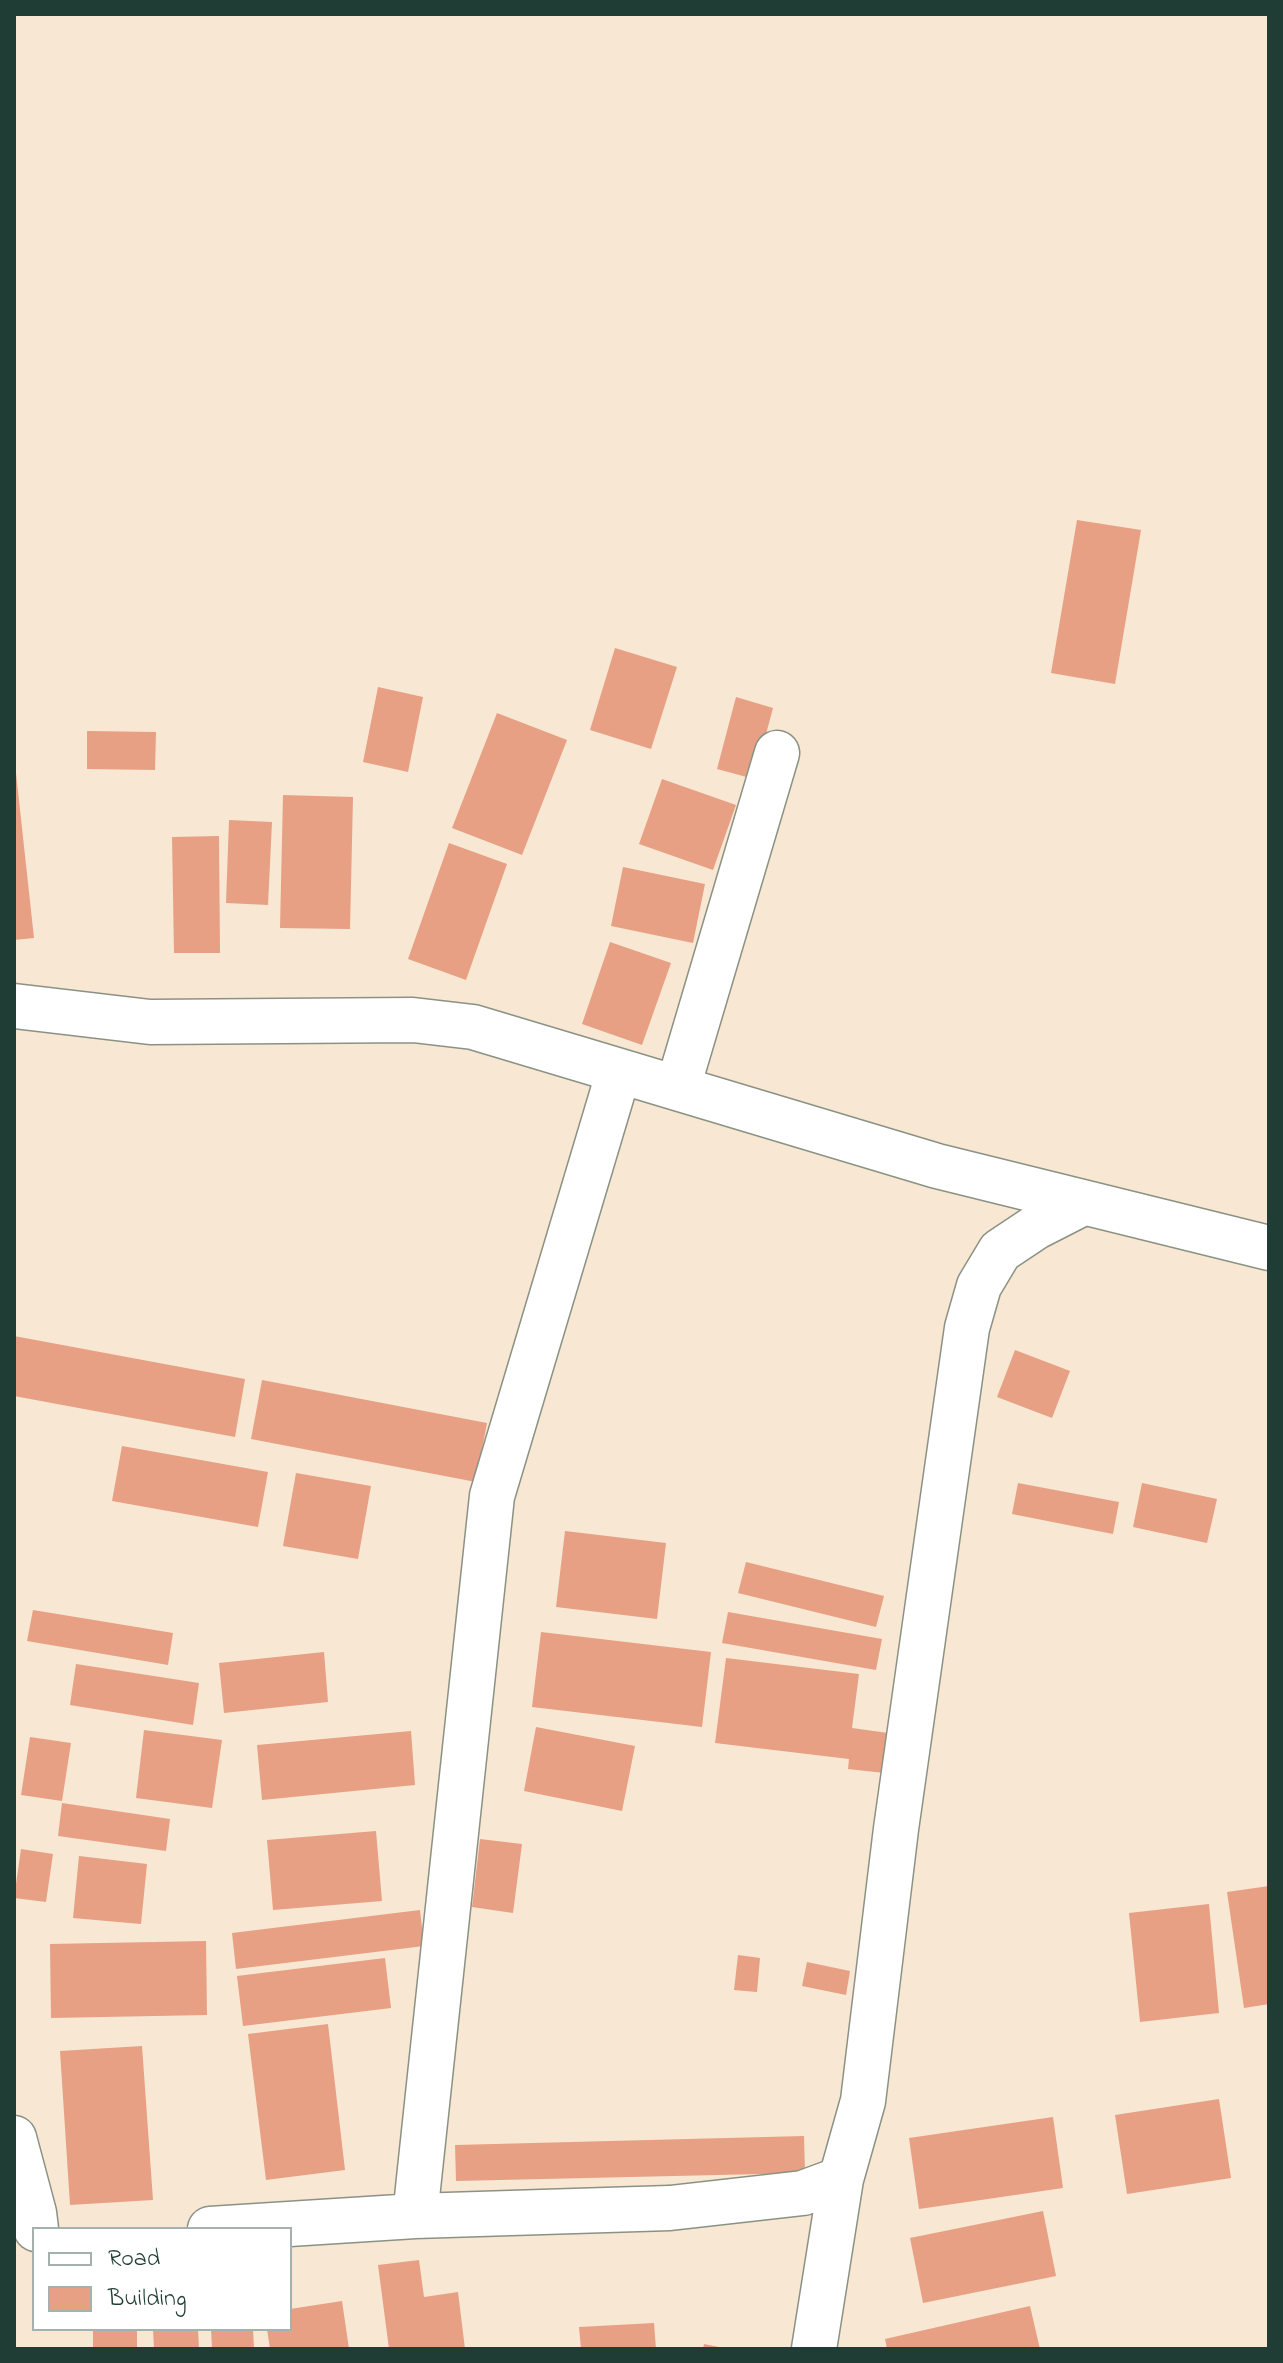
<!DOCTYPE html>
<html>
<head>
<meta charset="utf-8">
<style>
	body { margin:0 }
	#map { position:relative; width:1283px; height:2363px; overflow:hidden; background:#f7e7d3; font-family:"Indie Flower",sans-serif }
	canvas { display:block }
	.frame { position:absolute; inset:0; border:16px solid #1f3d34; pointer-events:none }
	.legend { position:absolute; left:32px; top:2227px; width:260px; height:104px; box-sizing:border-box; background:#fff; border:2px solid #a5b1ae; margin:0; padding:10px 14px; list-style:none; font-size:24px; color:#1f3d34 }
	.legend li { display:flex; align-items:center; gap:16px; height:40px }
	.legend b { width:40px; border:2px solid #a5b1ae }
</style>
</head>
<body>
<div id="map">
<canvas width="1283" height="2363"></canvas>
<div class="frame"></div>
<ul class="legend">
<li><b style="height:10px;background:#fff"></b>Road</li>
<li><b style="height:22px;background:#e7a084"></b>Building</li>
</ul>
</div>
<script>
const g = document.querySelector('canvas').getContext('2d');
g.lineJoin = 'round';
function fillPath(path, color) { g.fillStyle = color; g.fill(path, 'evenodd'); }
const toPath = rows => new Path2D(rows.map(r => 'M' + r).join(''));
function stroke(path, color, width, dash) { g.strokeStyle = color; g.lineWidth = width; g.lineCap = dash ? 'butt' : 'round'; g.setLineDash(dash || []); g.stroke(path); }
fillPath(toPath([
	[1077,520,1141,530,1115,684,1051,673],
	[615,648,677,667,651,749,590,730],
	[378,687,423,697,408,772,363,762],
	[736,697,773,708,754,779,717,769],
	[497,713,567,740,522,855,452,828],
	[87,731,156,732,155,770,87,769],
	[14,773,16,773,34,938,14,940],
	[662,779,736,805,713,870,639,844],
	[283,795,353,797,350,929,280,928],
	[229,820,272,822,268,905,226,903],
	[219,836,220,953,174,953,172,837],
	[449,843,507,864,466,980,408,959],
	[623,867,705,884,693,943,611,926],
	[610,942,671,963,642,1045,582,1024],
	[14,1336,245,1379,235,1437,14,1396],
	[1015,1350,1070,1371,1052,1418,997,1397],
	[262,1380,487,1423,476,1482,251,1439],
	[122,1446,268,1472,258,1527,112,1501],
	[296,1473,371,1486,358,1559,283,1546],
	[1018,1483,1119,1502,1113,1534,1012,1514],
	[1142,1483,1217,1499,1207,1543,1133,1527],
	[565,1531,666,1543,657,1619,556,1607],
	[746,1562,884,1596,876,1627,738,1593],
	[33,1610,173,1633,168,1665,27,1641],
	[728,1612,882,1639,876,1670,722,1643],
	[541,1632,711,1652,702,1727,532,1707],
	[324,1652,328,1702,224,1713,219,1663],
	[726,1658,859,1674,852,1728,888,1733,884,1773,848,1769,849,1759,715,1743],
	[76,1664,199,1683,193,1725,70,1705],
	[536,1727,635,1746,622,1811,524,1791],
	[144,1730,222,1740,212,1808,136,1798],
	[411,1731,415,1785,262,1800,257,1745],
	[30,1737,71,1743,62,1801,21,1795],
	[62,1803,170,1819,166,1851,58,1836],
	[376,1831,382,1901,273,1910,267,1840],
	[480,1839,522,1844,513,1913,472,1907],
	[21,1849,53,1854,46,1902,14,1898],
	[79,1856,147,1864,141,1924,73,1918],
	[1269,1886,1269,2004,1244,2008,1227,1892],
	[1209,1904,1219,2013,1140,2022,1129,1913],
	[420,1910,424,1946,236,1969,232,1933],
	[206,1941,207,2015,51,2018,50,1944],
	[738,1955,760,1958,757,1992,734,1990],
	[385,1958,391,2008,243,2026,237,1976],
	[807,1962,850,1971,846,1995,802,1986],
	[328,2024,345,2170,266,2180,248,2034],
	[142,2046,153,2200,70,2205,60,2051],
	[1219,2099,1231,2178,1127,2194,1115,2115],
	[1053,2117,1063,2188,919,2209,909,2138],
	[804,2136,805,2173,456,2181,455,2145],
	[1043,2211,1056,2276,923,2303,910,2238],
	[419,2260,424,2297,458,2292,465,2349,389,2349,378,2265],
	[342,2301,349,2349,270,2349,267,2329,290,2329,290,2309],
	[1030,2306,1040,2349,887,2349,885,2339],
	[654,2323,656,2349,581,2349,579,2327],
	[93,2329,137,2329,137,2349,93,2349],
	[153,2329,198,2329,199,2349,154,2349],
	[211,2329,253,2329,254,2349,212,2349],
	[704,2344,724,2348,724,2349,703,2349]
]), '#e7a084');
const minor = toPath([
	[14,1006,150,1022,413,1020,473,1027,937,1166,1269,1248],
	[678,1087,777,753],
	[14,2138,34,2213,36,2229],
	[415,2216,492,1496,619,1071],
	[210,2229,415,2216,670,2208,803,2193,841,2179],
	[814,2349,841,2179,863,2101,896,1829,967,1328,979,1286,1000,1251,1036,1227,1081,1204]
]);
stroke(minor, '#8b9284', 47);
stroke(minor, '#fff', 44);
</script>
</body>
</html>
